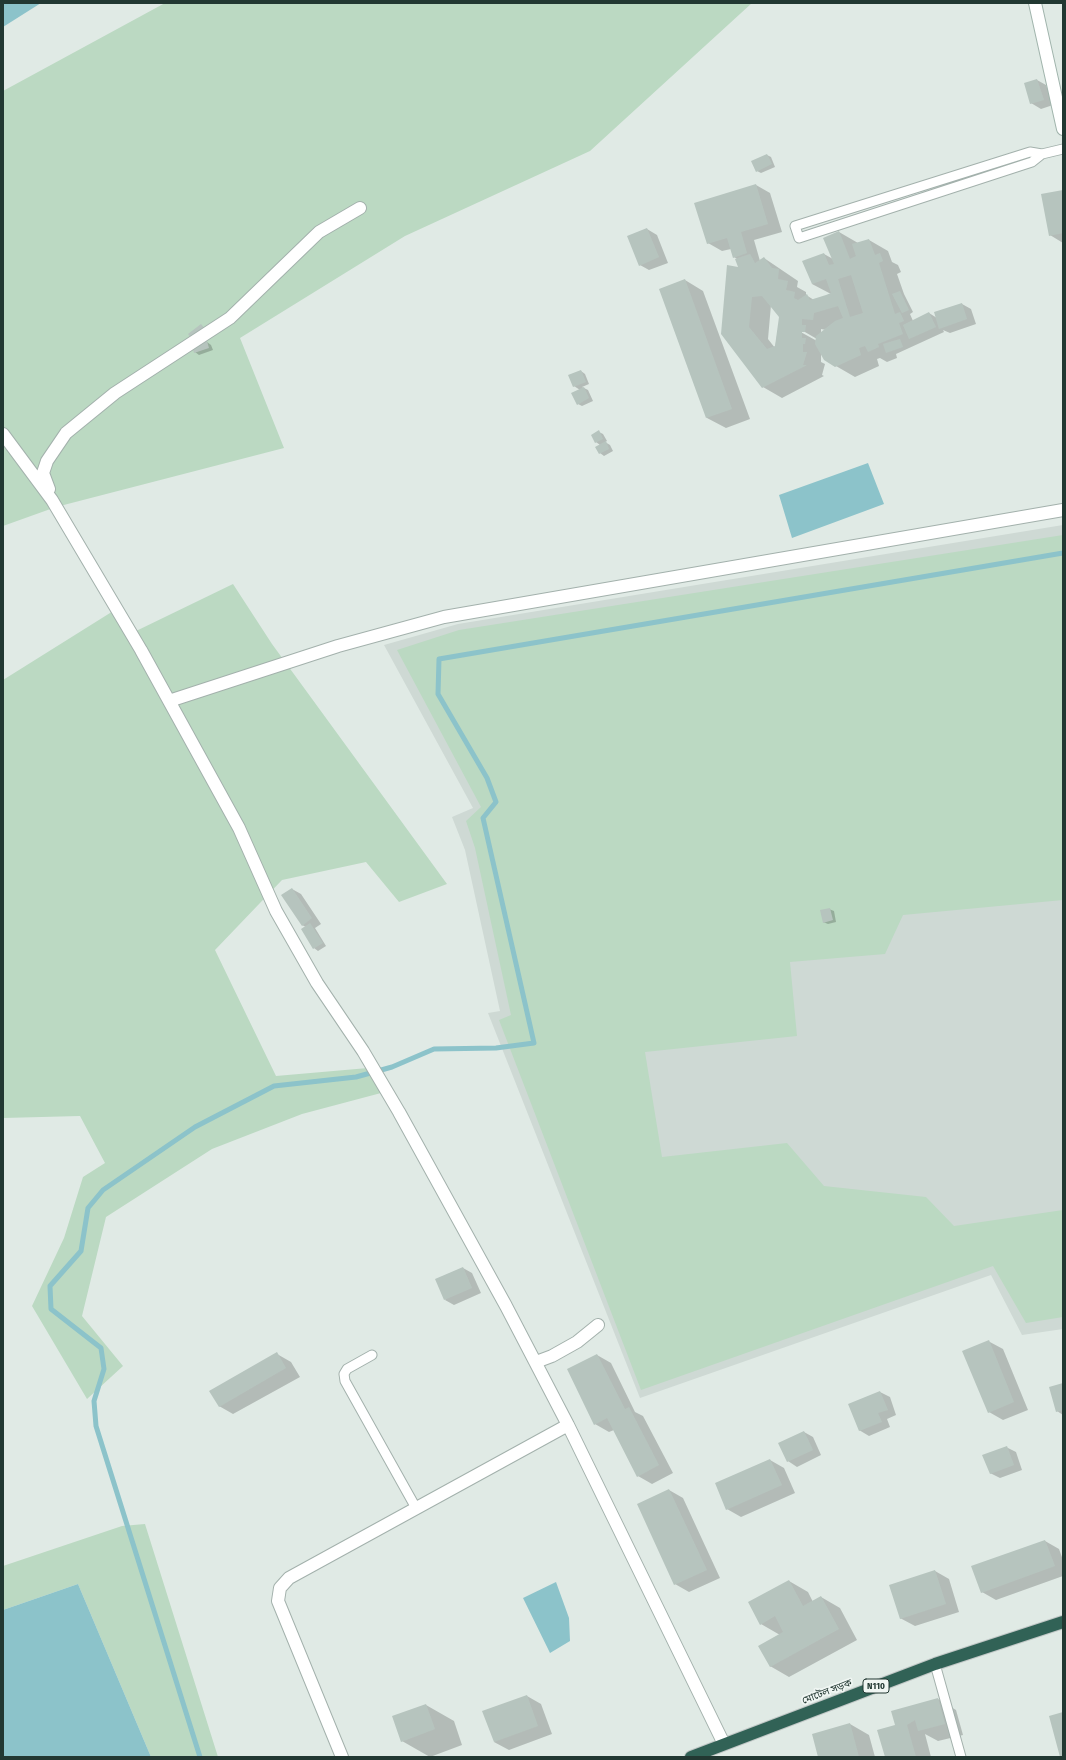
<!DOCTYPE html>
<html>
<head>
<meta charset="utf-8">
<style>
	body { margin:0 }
	#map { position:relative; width:1066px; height:1760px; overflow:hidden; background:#e0eae5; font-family:"Fira Sans Condensed",sans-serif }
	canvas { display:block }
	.frame { position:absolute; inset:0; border:4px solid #223832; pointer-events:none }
</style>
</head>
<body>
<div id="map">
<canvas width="1066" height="1760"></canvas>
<div class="frame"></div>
</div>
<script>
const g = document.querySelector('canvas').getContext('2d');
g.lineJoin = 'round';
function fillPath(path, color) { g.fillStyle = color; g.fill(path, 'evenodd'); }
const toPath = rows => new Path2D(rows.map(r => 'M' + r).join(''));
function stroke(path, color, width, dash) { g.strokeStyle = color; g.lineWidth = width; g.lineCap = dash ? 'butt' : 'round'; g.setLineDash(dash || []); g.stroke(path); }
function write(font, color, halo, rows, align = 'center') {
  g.font = font + ' "Fira Sans Condensed","Noto Sans Bengali",sans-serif'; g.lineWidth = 3.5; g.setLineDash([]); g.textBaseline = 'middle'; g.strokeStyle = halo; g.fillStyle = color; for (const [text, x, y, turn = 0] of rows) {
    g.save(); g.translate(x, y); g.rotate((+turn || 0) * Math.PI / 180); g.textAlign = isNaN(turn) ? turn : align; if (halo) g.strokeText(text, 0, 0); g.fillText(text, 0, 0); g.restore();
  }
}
fillPath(toPath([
	[1063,525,1063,1329,1022,1335,991,1275,640,1398,488,1013,500,1011,465,850,452,817,473,808,384,645,458,624]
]), '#ced9d4');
fillPath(toPath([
	[165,3,752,3,590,151,405,236,240,338,284,448,56,507,3,526,3,91],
	[1063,535,1063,900,903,915,885,954,790,962,797,1036,645,1052,662,1157,787,1143,824,1186,926,1197,954,1226,1063,1210,1063,1317,1026,1323,993,1266,641,1390,499,1020,511,1015,475,848,466,821,481,807,397,650,459,630],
	[233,584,272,644,447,884,399,902,366,862,282,880,215,950,276,1076,368,1068,381,1093,302,1114,212,1149,106,1217,82,1316,123,1366,87,1399,32,1306,64,1238,83,1177,105,1163,80,1116,3,1118,3,680,118,608,134,632],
	[145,1524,218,1757,151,1757,78,1584,3,1610,3,1566,122,1526]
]), '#bbd9c2');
fillPath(toPath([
	[3,3,41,3,3,27],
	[868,463,884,504,792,538,779,495],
	[556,1582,569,1618,570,1641,550,1653,523,1598],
	[78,1584,151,1757,3,1757,3,1610]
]), '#8cc3ca');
fillPath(toPath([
	[1037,80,1046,85,1053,105,1041,109,1031,103],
	[767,155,771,157,775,167,761,173,757,171],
	[756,185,770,193,782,232,754,240,760,261,764,258,798,281,797,287,806,292,806,295,814,300,831,294,812,284,824,254,833,259,839,232,858,243,869,240,888,251,892,262,898,265,901,272,897,274,904,294,913,312,910,314,913,321,929,313,937,318,962,304,971,309,976,324,950,333,943,330,944,332,896,354,897,358,887,362,880,358,877,359,879,366,855,377,836,366,821,354,821,362,825,364,822,375,824,376,782,398,763,387,722,334,740,268,737,259,734,257,731,249,722,251,708,243],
	[771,305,780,317,775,348,768,339],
	[798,328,817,339,817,341,797,330],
	[821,329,826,330,821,334],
	[1063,191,1063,243,1050,235],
	[647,229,657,235,668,263,649,270,640,265],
	[685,280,703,291,750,419,726,428,707,418],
	[207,342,211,345,213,350,199,355,195,352],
	[581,371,585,374,589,384,582,387,588,390,593,401,582,406,578,404,580,390,574,386],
	[599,432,603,434,607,441,605,442,610,445,613,451,604,456,600,453,600,445,596,442],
	[292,889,301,894,321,924,315,928,326,946,318,951,314,948,306,927,302,925],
	[829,909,834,911,836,922,828,924,823,922],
	[463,1268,472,1273,481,1293,454,1305,445,1300],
	[988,1341,1003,1349,1028,1410,1003,1420,989,1412],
	[277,1354,291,1362,300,1377,233,1414,219,1406],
	[597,1355,611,1363,635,1412,643,1416,673,1473,652,1484,638,1476,614,1430,609,1432,595,1424],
	[1063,1384,1063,1415,1057,1411],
	[880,1392,890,1397,896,1415,887,1419,890,1427,869,1436,859,1430],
	[804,1432,813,1437,821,1455,797,1467,788,1461],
	[1006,1447,1016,1452,1022,1470,1000,1478,990,1473],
	[770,1460,784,1468,795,1493,741,1517,727,1509],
	[669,1490,683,1498,720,1578,689,1592,675,1584],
	[1045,1541,1059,1549,1063,1560,1063,1576,996,1600,982,1592],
	[935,1571,949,1579,959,1612,915,1626,900,1618],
	[789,1581,808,1592,813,1602,821,1597,840,1608,857,1640,789,1677,770,1666,780,1635,761,1624],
	[527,1696,541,1704,552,1734,509,1750,494,1742],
	[938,1699,956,1710,963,1735,938,1741,925,1734,931,1757,886,1757,896,1726],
	[426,1705,454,1721,462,1745,430,1757,402,1741],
	[850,1724,869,1735,875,1757,819,1757]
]), '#0003');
stroke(toPath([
	[200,1757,96,1426,94,1401,104,1369,101,1348,51,1309,50,1286,81,1251,88,1208,103,1190,195,1127,274,1086,356,1077,392,1067,434,1049,496,1048,534,1043,483,818,496,802,487,778,438,694,439,659,1063,553]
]), '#8cc3ca', 5);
fillPath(toPath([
	[1037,79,1044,100,1030,104,1024,83],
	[767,154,772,164,756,172,751,161],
	[756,184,768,224,741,232,747,253,733,258,727,238,707,244,694,203],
	[1063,190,1063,233,1049,236,1041,194],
	[647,228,659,257,639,266,627,236],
	[839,231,850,259,856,256,852,244,869,239,875,255,880,253,883,261,879,263,895,314,900,312,904,321,899,323,903,334,878,344,879,347,868,352,865,346,859,348,861,355,835,367,824,360,815,344,816,336,835,321,843,318,838,306,814,313,813,320,802,319,802,325,806,325,805,332,802,332,802,338,806,338,805,344,803,344,803,352,807,352,803,365,807,365,762,388,721,334,727,265,738,267,735,259,750,254,755,263,764,257,772,268,779,269,778,279,788,281,786,290,795,292,794,298,798,300,807,294,810,300,826,295,831,293,826,279,812,284,802,261,824,253,829,265,834,264,823,238],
	[851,275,863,313,850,317,838,279],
	[762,296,779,317,775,346,767,349,749,327,752,297],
	[685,279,732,409,706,418,659,289],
	[900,291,909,310,902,313,892,294],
	[962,303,967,319,939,329,934,312],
	[929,312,936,327,909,339,903,325],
	[201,324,205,329,192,339,188,334],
	[900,339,903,347,886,353,883,344],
	[207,341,209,348,194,353,192,346],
	[581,370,586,382,573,387,568,375],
	[584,387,589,398,577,405,571,393],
	[599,430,603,439,595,443,591,435],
	[606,441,609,449,599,454,595,447],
	[292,888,312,918,302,926,281,895],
	[830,908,833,920,823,923,820,910],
	[310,923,323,943,313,949,301,929],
	[463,1267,472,1288,444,1300,435,1279],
	[989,1340,1014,1402,988,1413,962,1351],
	[277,1352,286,1368,219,1407,209,1391],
	[597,1354,625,1409,629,1407,659,1465,637,1477,607,1418,594,1425,567,1369],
	[1063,1383,1063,1410,1056,1412,1049,1387],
	[880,1391,888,1410,878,1413,882,1422,859,1431,848,1404],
	[804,1431,813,1450,787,1462,778,1443],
	[1007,1446,1014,1465,990,1474,982,1455],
	[770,1459,782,1485,726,1510,715,1483],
	[669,1489,707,1570,674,1585,637,1504],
	[1045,1540,1055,1566,981,1593,971,1566],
	[935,1570,946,1604,900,1619,889,1585],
	[789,1580,803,1606,821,1596,839,1629,770,1667,758,1646,783,1632,775,1616,760,1625,748,1602],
	[527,1695,538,1726,494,1742,482,1711],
	[938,1698,945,1724,918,1731,915,1720,907,1725,916,1757,885,1757,877,1730,895,1725,891,1711],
	[426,1704,435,1729,401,1742,392,1716],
	[1063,1712,1063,1757,1060,1757,1049,1716],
	[850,1723,859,1757,818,1757,812,1734]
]), '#b6c4be');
const lane = toPath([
	[1042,154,1032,162,799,238,795,226,1030,152,1042,154,1063,149],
	[372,1355,347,1369,344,1374,345,1381,416,1508],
	[935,1664,961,1757]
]);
const street = toPath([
	[3,434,52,500,141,650,239,828,276,911,317,983,363,1051,399,1112,506,1306,568,1425],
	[49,489,43,473,47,461,66,433,115,393,230,318,319,232,360,208],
	[169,701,338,646,444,617,1063,510],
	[536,1362,552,1356,577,1342,598,1325],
	[342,1757,278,1601,280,1588,289,1578,568,1425,724,1744]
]);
const secondary = toPath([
	[1035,3,1063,129]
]);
const highway = toPath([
	[691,1757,935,1664,1063,1622]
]);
stroke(lane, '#a3b1ac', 11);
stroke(street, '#a3b1ac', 14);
stroke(secondary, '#a0b4ac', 14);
stroke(highway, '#c1c7c6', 14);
stroke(lane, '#fff', 9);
stroke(street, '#fff', 12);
stroke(secondary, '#fff', 12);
stroke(highway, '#316256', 12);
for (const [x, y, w] of [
	[876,1686,26]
]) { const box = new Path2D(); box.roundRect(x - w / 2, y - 7, w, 14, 3); g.fillStyle = '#f0f6f3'; g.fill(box); stroke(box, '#223832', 1); }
write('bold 9px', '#223832', null, [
	["N110",876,1686]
]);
write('10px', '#223832', '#f0f6f3', [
	["মোটেল সড়ক",827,1692,-21]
]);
</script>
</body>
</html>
